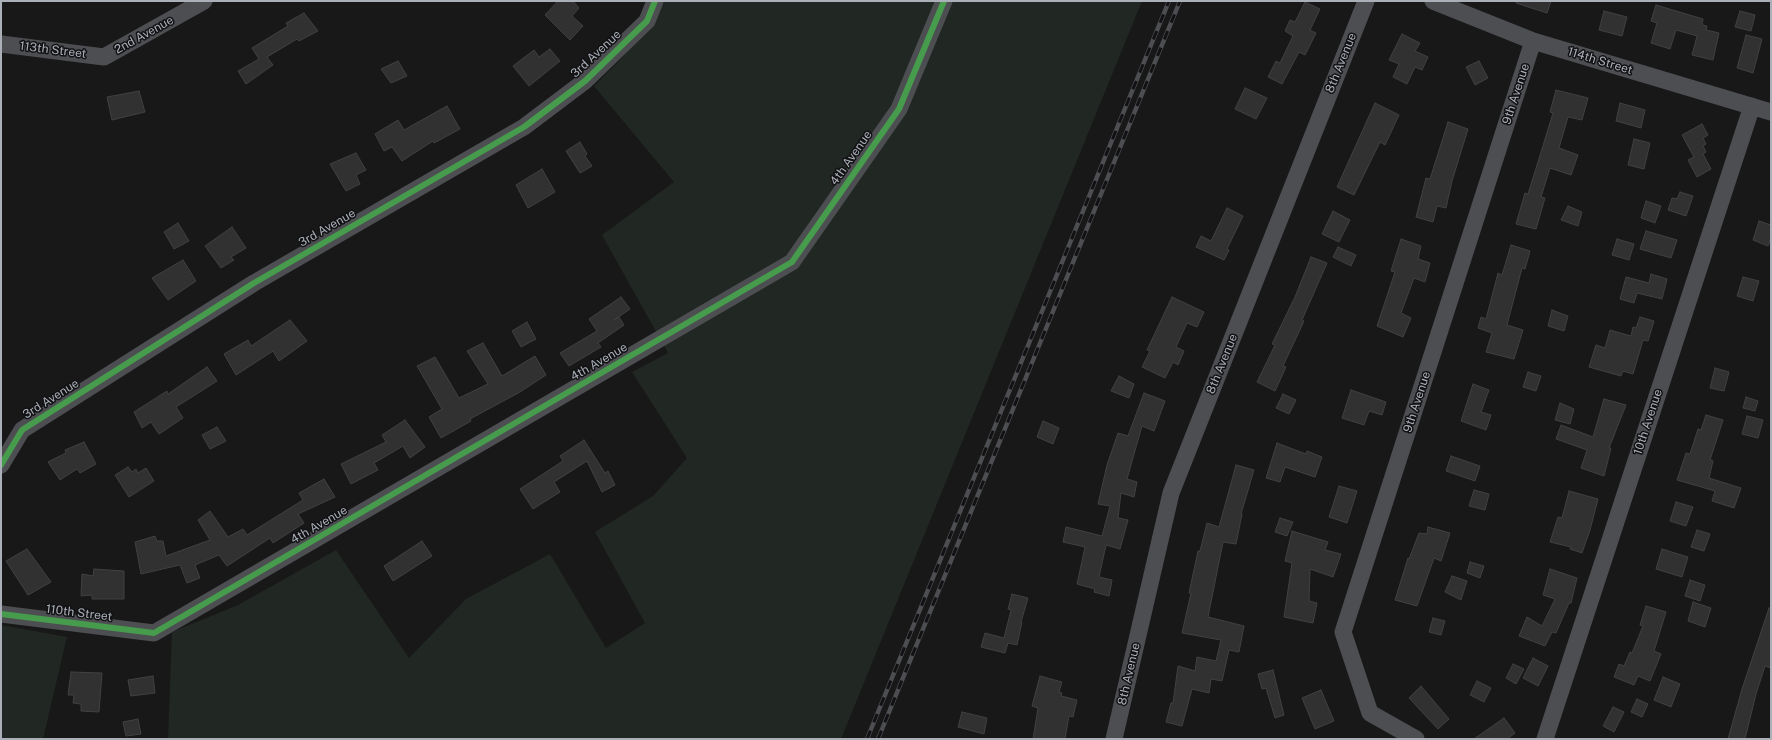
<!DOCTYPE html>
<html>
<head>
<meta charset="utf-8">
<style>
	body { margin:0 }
	#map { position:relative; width:1772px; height:740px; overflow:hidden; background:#181818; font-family:"Public Sans",sans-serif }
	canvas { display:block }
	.frame { position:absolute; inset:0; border:2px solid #aaafb8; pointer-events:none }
</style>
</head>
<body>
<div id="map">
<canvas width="1772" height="740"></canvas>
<div class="frame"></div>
</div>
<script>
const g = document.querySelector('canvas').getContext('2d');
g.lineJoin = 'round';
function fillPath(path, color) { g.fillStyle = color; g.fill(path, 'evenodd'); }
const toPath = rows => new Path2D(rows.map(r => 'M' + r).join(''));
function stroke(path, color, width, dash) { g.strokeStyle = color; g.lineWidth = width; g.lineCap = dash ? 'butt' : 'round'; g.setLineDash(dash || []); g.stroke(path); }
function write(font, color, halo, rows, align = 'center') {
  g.font = font + ' "Public Sans",sans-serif'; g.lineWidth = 3; g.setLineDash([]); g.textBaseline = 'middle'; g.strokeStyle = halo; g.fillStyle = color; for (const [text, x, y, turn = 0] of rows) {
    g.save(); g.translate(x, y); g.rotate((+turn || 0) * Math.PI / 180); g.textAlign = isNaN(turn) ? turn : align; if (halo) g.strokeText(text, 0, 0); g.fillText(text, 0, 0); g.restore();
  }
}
fillPath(toPath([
	[662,1,1142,1,841,739,168,739,172,632,238,605,336,550,409,658,466,599,550,554,606,648,645,623,595,532,653,496,687,458,632,372,668,353,602,235,674,182,594,86,616,64,634,44],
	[1,625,67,637,43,739,1,739]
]), '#212722');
const building = toPath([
	[558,1,573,1,579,8,572,16,583,26,570,40,545,15,558,1],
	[1517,1,1551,1,1547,13,1516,3,1517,1],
	[1305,2,1320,9,1310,30,1316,33,1305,55,1299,52,1282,84,1268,77,1276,61,1280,63,1293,36,1285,31,1290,20,1295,22,1305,2],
	[1656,5,1703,19,1702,25,1707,26,1706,30,1719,33,1713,60,1692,55,1697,36,1676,30,1670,49,1651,43,1657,23,1651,21,1656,5],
	[1604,11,1627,17,1622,36,1599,30,1604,11],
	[1740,11,1755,15,1751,31,1735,27,1740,11],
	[304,13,318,31,299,41,297,39,267,57,273,65,246,84,238,71,259,59,252,48,288,26,286,23,304,13],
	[1402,34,1420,43,1415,51,1428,57,1422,70,1415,67,1407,84,1393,77,1399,64,1389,60,1402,34],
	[1746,35,1762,39,1753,73,1737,68,1746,35],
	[550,49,560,61,529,86,513,66,534,50,539,57,550,49],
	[398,61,407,76,391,83,381,69,398,61],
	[1479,61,1488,78,1475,85,1466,67,1479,61],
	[1245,88,1267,98,1256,119,1235,109,1245,88],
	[1556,90,1588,98,1582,120,1568,117,1559,148,1578,155,1571,175,1550,168,1541,197,1545,198,1536,229,1516,224,1525,193,1528,194,1546,136,1553,113,1550,112,1556,90],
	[139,91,145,112,112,120,107,97,139,91],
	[1375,103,1399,115,1385,145,1380,142,1354,195,1337,187,1375,103],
	[1620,103,1645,110,1641,128,1616,121,1620,103],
	[447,106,460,129,434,143,433,141,402,161,392,147,384,151,375,134,398,120,404,130,447,106],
	[1448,122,1468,129,1452,181,1446,208,1437,206,1433,222,1416,217,1426,178,1430,179,1448,122],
	[1702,124,1708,135,1703,138,1706,144,1703,146,1706,152,1703,154,1711,169,1697,177,1688,160,1694,157,1682,135,1702,124],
	[1634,139,1650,143,1644,169,1628,165,1634,139],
	[580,142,587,154,585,156,592,166,580,173,566,151,580,142],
	[356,153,366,170,356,175,360,184,346,191,330,164,356,153],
	[542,169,555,192,528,208,516,185,542,169],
	[1680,192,1693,196,1686,216,1668,210,1672,198,1677,199,1680,192],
	[1646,201,1661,206,1655,223,1641,218,1646,201],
	[1568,206,1582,212,1578,226,1561,220,1568,206],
	[1227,208,1243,216,1227,249,1229,250,1224,260,1196,247,1201,236,1211,241,1227,208],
	[1333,211,1350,220,1339,242,1322,234,1333,211],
	[1759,221,1771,225,1771,238,1768,246,1753,240,1759,221],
	[178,223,189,241,174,249,164,232,178,223],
	[232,227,246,248,231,257,234,260,221,268,205,246,232,227],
	[1646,231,1677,240,1671,258,1640,249,1646,231],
	[1401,239,1421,246,1418,259,1430,263,1425,282,1414,278,1401,313,1411,318,1403,337,1377,326,1395,272,1391,271,1401,239],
	[1617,239,1634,244,1629,260,1612,255,1617,239],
	[1511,245,1530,251,1525,269,1522,268,1507,325,1523,330,1514,359,1486,352,1492,333,1478,328,1481,317,1486,319,1498,273,1502,275,1511,245],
	[1338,247,1356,255,1351,266,1333,257,1338,247],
	[1311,257,1327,263,1302,320,1304,321,1283,366,1286,367,1275,391,1257,382,1275,345,1272,344,1295,297,1311,257],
	[183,260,196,281,168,300,152,278,183,260],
	[1651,274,1667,279,1662,299,1637,293,1634,303,1620,299,1626,277,1649,283,1651,274],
	[1743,277,1759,281,1753,301,1737,296,1743,277],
	[621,297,630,309,614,320,619,317,624,325,598,343,601,347,569,366,560,353,597,331,589,319,621,297],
	[1172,297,1204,312,1197,327,1187,323,1176,347,1184,351,1178,365,1173,362,1165,378,1142,367,1150,351,1147,350,1172,297],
	[1552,310,1568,316,1564,331,1548,326,1552,310],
	[1640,317,1654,321,1648,341,1643,340,1633,374,1623,371,1621,376,1589,367,1596,345,1605,348,1610,330,1631,336,1633,327,1636,328,1640,317],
	[290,320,307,341,279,361,273,351,236,375,224,354,248,340,251,346,290,320],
	[527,322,536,339,521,347,512,331,527,322],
	[483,343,502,376,535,356,546,375,520,392,470,419,471,421,441,438,429,417,442,409,417,366,435,357,459,398,488,384,467,351,483,343],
	[207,367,217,381,176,407,183,418,159,434,151,422,142,428,134,412,167,391,168,394,207,367],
	[1715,368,1729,372,1724,391,1710,388,1715,368],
	[1528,372,1541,376,1536,391,1523,387,1528,372],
	[1119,376,1134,384,1129,398,1111,391,1119,376],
	[1473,384,1489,390,1481,412,1491,415,1486,430,1461,421,1473,384],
	[1351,390,1386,402,1382,415,1369,411,1364,425,1342,418,1351,390],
	[1144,393,1165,401,1154,431,1142,426,1127,479,1137,482,1134,497,1121,493,1118,518,1128,520,1120,549,1106,545,1099,577,1112,580,1109,596,1094,592,1095,589,1077,584,1085,547,1063,542,1066,527,1102,536,1110,506,1098,504,1107,465,1118,433,1128,436,1144,393],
	[1283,394,1296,400,1289,414,1276,408,1283,394],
	[1746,397,1758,401,1755,411,1743,408,1746,397],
	[1604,399,1626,405,1609,448,1611,448,1604,476,1581,468,1587,450,1556,439,1561,425,1593,437,1604,399],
	[1560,403,1574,409,1570,424,1555,420,1560,403],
	[1706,415,1723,420,1710,460,1713,461,1709,478,1741,488,1734,508,1712,501,1715,491,1677,480,1686,453,1690,454,1698,429,1701,430,1706,415],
	[1747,416,1763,420,1758,438,1742,434,1747,416],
	[405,420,425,447,410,458,403,446,374,463,378,470,351,484,341,464,386,442,382,435,405,420],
	[1043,421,1059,428,1053,444,1037,437,1043,421],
	[217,427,226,441,210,449,202,435,217,427],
	[584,440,605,473,608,471,615,485,602,492,587,461,554,482,560,492,533,509,520,489,563,461,560,456,584,440],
	[84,442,96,464,80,473,77,469,60,480,48,462,66,453,65,450,84,442],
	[1277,443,1306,454,1307,451,1322,457,1315,477,1285,467,1280,482,1266,478,1277,443],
	[1451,456,1480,466,1475,481,1446,471,1451,456],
	[1236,465,1254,470,1241,514,1242,514,1236,544,1223,542,1208,617,1244,626,1239,652,1229,650,1222,681,1211,679,1209,693,1192,689,1182,726,1166,722,1171,703,1173,703,1178,666,1195,671,1197,657,1216,661,1221,640,1182,633,1191,593,1189,593,1198,551,1200,551,1207,523,1219,527,1236,465],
	[128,467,132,472,136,469,138,473,146,468,154,481,129,497,115,475,128,467],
	[324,479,335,497,298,514,304,523,273,543,270,538,227,566,219,555,195,565,200,578,187,583,180,565,141,574,135,542,155,536,157,541,163,541,166,556,210,540,198,520,210,511,228,537,243,529,247,535,303,500,299,493,324,479],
	[1339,486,1357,491,1347,523,1329,517,1339,486],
	[1474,490,1489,494,1485,510,1469,506,1474,490],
	[1569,491,1598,499,1590,530,1582,553,1570,549,1571,547,1550,542,1558,517,1562,518,1569,491],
	[1676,502,1693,507,1686,526,1670,521,1676,502],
	[1280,518,1293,522,1287,536,1275,532,1280,518],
	[1428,527,1450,533,1441,561,1434,558,1417,606,1395,600,1408,558,1409,559,1419,533,1427,534,1428,527],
	[1697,530,1710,534,1704,551,1691,547,1697,530],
	[1292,531,1328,542,1325,550,1341,554,1333,577,1310,569,1309,601,1317,603,1313,623,1284,617,1292,563,1285,561,1292,531],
	[422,541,432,556,393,581,384,566,422,541],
	[27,549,51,582,28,595,6,561,27,549],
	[1662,549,1688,557,1682,577,1656,569,1662,549],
	[1470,562,1484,566,1480,578,1467,573,1470,562],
	[94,569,124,571,124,599,92,599,92,595,81,596,82,574,93,576,94,569],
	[1550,569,1577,578,1571,603,1569,603,1556,633,1552,632,1545,646,1519,636,1527,617,1542,626,1555,599,1543,595,1550,569],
	[1452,576,1467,581,1461,600,1445,592,1452,576],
	[1690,580,1705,585,1700,601,1685,596,1690,580],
	[1012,594,1028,598,1021,622,1022,622,1017,645,1008,643,1005,653,981,647,985,633,1004,638,1011,610,1008,609,1012,594],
	[1693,602,1711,608,1705,627,1688,621,1693,602],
	[1646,606,1666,612,1654,651,1661,654,1650,681,1638,676,1634,685,1614,677,1619,664,1624,666,1630,652,1632,653,1643,626,1640,625,1646,606],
	[1769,608,1771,608,1771,668,1765,666,1756,694,1745,739,1728,739,1742,689,1769,608],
	[1433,618,1445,621,1441,635,1429,632,1433,618],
	[1533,658,1548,666,1538,686,1523,678,1533,658],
	[1513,664,1524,669,1516,684,1506,678,1513,664],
	[1273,670,1284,715,1275,718,1266,688,1262,689,1258,674,1273,670],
	[71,672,102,673,99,712,81,711,81,704,73,703,74,695,68,695,71,672],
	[153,676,155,693,131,696,128,680,153,676],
	[1040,676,1062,682,1059,692,1062,693,1061,696,1077,700,1073,717,1069,716,1065,739,1033,739,1038,708,1032,706,1040,676],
	[1663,677,1680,684,1671,707,1654,700,1663,677],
	[1477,681,1491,688,1484,702,1470,695,1477,681],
	[1421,686,1449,719,1438,729,1409,698,1421,686],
	[1321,690,1334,721,1315,729,1302,698,1321,690],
	[1637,699,1648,704,1642,717,1631,712,1637,699],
	[1613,707,1624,712,1614,732,1603,726,1613,707],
	[962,712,987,718,984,734,958,727,962,712],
	[1504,718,1515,733,1507,739,1474,739,1504,718],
	[138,719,141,734,126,736,123,722,138,719]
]);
fillPath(building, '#313132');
stroke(building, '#414144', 1);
stroke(toPath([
	[1433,1,1533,41,1771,112],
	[1,44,104,57,204,1],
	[1,465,22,430,254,283,524,127,585,81,647,21,655,1],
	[1,614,154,633,792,262,899,109,944,1],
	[1114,739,1171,493,1366,1],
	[1416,739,1370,713,1343,632,1533,41],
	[1545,739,1752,106]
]), '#4d4e51', 17);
const rail = toPath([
	[867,739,1169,1],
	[878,739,1180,1]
]);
stroke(rail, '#4d4e51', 4.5);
stroke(rail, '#121214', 3, [9]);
stroke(toPath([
	[1,465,22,430,254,283,524,127,585,81,647,21,655,1],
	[1,614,154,633,792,262,899,109,944,1]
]), '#469c4c', 6);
write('12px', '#aaafb8', '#121214', [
	["2nd Avenue",144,35,-29],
	["113th Street",53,50,7],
	["3rd Avenue",596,54,-43],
	["114th Street",1600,61,17],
	["8th Avenue",1341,63,-68],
	["9th Avenue",1516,94,-72],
	["4th Avenue",851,158,-55],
	["3rd Avenue",327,228,-30],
	["4th Avenue",599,362,-30],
	["8th Avenue",1222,364,-68],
	["3rd Avenue",51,399,-32],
	["9th Avenue",1417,402,-72],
	["10th Avenue",1648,422,-72],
	["4th Avenue",319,525,-30],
	["110th Street",79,613,7],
	["8th Avenue",1129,674,-77]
]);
</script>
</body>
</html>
